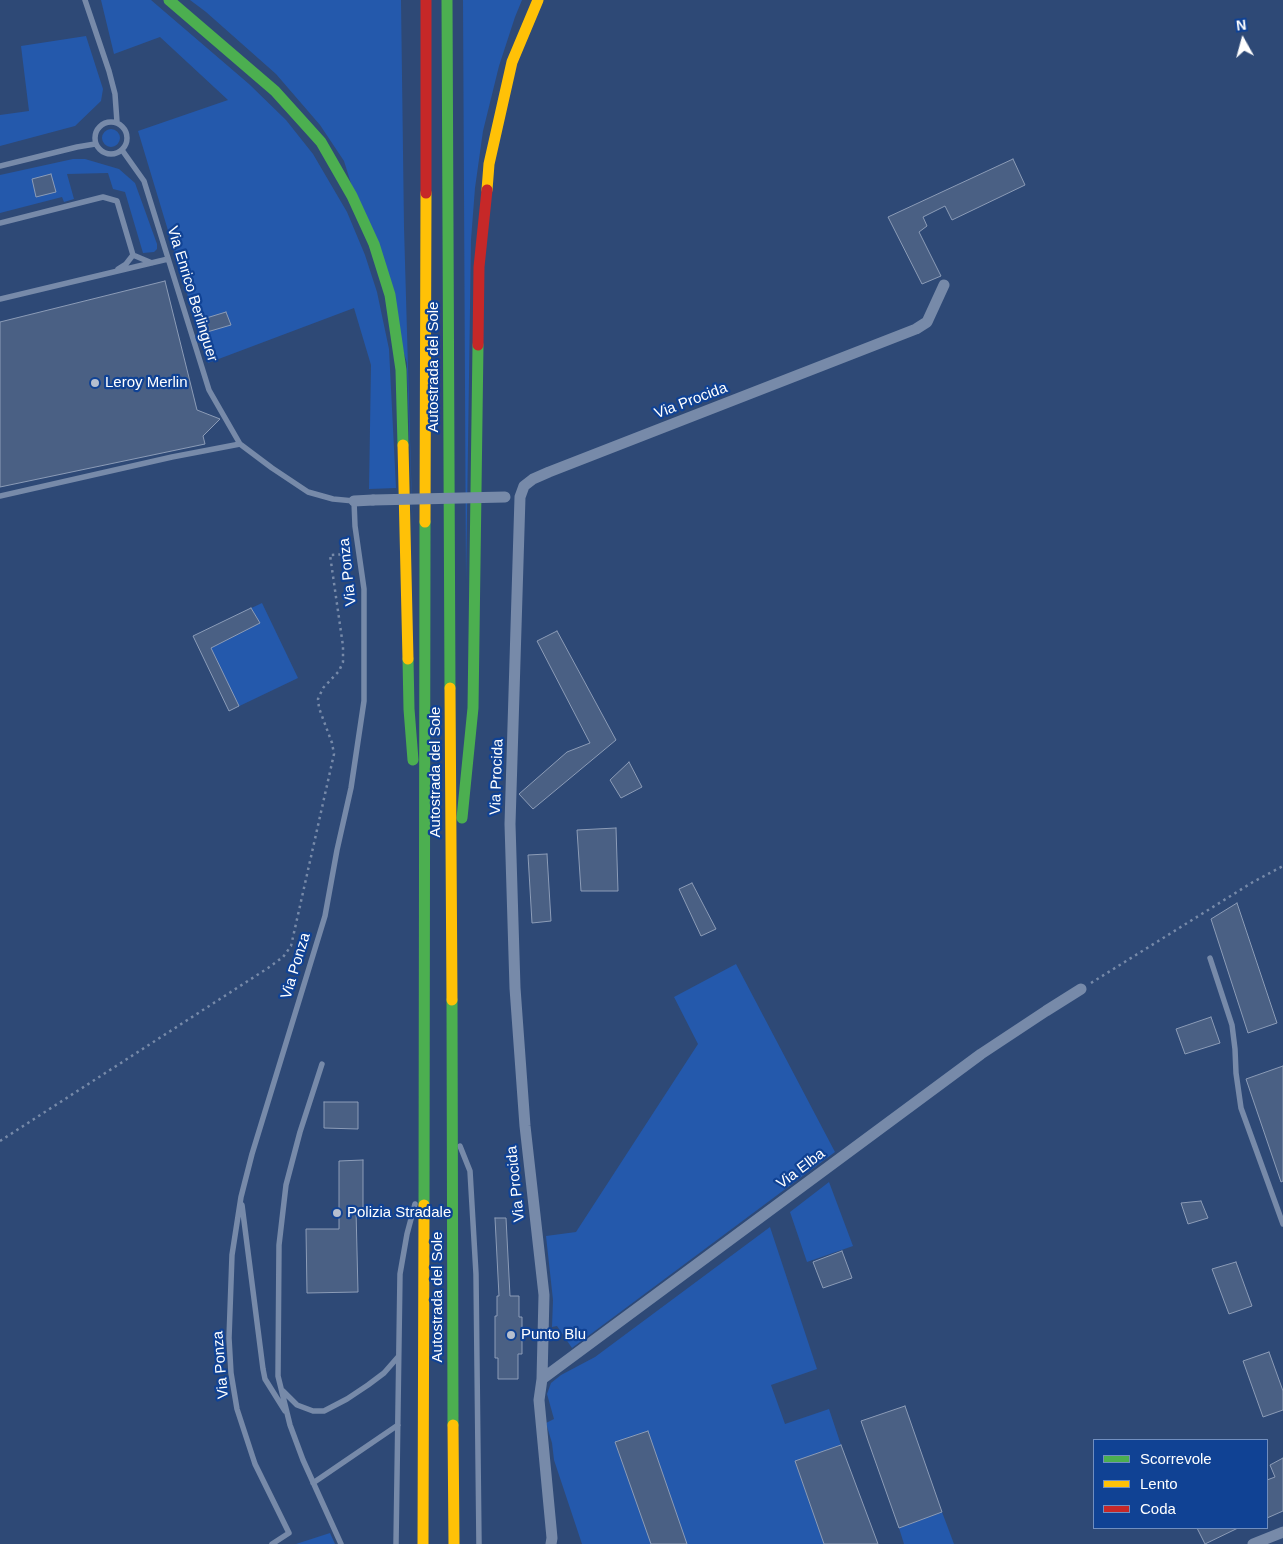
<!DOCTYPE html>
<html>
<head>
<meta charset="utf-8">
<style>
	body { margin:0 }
	#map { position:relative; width:1283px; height:1544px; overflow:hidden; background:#2e4976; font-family:Helvetica,sans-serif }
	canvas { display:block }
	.legend { position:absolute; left:1093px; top:1439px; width:175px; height:90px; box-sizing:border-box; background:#104294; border:1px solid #708ebf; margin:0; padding:6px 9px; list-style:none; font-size:15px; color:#fff }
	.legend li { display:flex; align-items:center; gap:10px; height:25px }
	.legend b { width:25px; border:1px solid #708ebf }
	.north { position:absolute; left:1218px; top:15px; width:50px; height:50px; -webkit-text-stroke:4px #104294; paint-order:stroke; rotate:353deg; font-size:14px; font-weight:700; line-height:20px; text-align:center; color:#fff }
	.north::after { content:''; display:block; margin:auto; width:18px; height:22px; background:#fff; clip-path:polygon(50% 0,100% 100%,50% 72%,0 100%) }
</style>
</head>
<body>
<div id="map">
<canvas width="1283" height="1544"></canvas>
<ul class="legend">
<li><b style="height:6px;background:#4caf50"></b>Scorrevole</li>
<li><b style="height:6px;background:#ffc107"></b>Lento</li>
<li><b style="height:6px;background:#c62828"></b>Coda</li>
</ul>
<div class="north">N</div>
</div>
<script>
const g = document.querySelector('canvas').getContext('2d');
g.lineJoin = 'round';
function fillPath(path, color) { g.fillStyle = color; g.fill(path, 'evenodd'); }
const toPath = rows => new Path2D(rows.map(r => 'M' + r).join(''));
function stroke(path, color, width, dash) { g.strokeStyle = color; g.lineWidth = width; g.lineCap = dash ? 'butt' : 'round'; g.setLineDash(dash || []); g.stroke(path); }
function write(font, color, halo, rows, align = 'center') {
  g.font = font + ' Helvetica,sans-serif'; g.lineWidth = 4.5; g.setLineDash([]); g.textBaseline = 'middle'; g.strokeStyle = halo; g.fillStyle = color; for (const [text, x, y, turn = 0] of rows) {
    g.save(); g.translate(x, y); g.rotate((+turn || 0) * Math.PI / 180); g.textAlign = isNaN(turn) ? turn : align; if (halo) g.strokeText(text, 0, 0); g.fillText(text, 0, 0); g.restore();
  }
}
fillPath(toPath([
	[101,0,151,0,249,84,286,120,313,154,347,212,365,255,377,292,389,349,396,488,369,489,371,365,354,308,208,363,138,131,228,100,160,37,114,54],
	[190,0,401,0,404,227,413,543,407,363,344,161,320,125,276,74,206,12],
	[463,0,522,0,515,17,499,66,483,131,475,188,471,240,466,583],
	[86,36,103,89,101,101,75,126,0,146,0,115,29,111,21,46],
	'102 138a9 9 0 1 1 18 0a9 9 0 1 1-18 0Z',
	[73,159,85,159,119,169,135,183,157,244,157,249,154,252,143,253,125,192,113,189,108,173,67,174,74,199,64,202,62,197,0,213,0,175],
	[262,603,298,678,229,711,193,636],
	[736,964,835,1152,572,1348,557,1326,552,1327,553,1300,546,1236,576,1232,698,1044,674,997],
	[829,1182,853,1246,807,1262,790,1212],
	[770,1227,817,1369,771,1385,785,1424,829,1409,841,1445,795,1461,824,1544,582,1544,554,1460,552,1443,546,1423,554,1419,547,1394,551,1383,561,1375,595,1357],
	[942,1512,954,1544,904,1544,899,1528],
	[330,1533,335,1544,296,1544]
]), '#2459ac');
const building = toPath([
	[1013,159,1025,185,952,220,945,206,923,217,927,226,919,232,941,276,922,284,888,217,1013,159],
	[51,174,56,192,36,197,32,179,51,174],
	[165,281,197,410,220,419,203,436,205,444,0,487,0,322,165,281],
	[226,312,231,325,207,332,203,319,226,312],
	[251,608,260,623,211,648,239,706,229,711,193,636,251,608],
	[557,631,616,740,533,809,519,794,567,752,590,743,537,641,557,631],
	[629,762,642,787,621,798,610,780,629,762],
	[616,828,618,891,581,891,577,830,616,828],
	[547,854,551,921,532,923,528,855,547,854],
	[692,883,716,929,701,936,679,889,692,883],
	[1237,903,1277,1023,1248,1033,1211,919,1237,903],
	[1211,1017,1220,1043,1185,1054,1176,1029,1211,1017],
	[1283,1066,1283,1181,1281,1182,1246,1079,1283,1066],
	[324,1102,358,1102,358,1129,324,1128,324,1102],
	[363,1160,363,1211,356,1210,358,1292,307,1293,306,1229,339,1229,339,1161,363,1160],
	[1201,1201,1208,1218,1188,1224,1181,1203,1201,1201],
	[495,1218,506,1218,510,1296,519,1296,519,1317,522,1317,522,1354,518,1354,518,1379,498,1379,498,1358,495,1358,495,1316,497,1316,497,1296,499,1296,495,1218],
	[842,1251,852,1278,823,1288,813,1262,842,1251],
	[1236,1262,1252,1306,1229,1314,1212,1269,1236,1262],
	[1269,1352,1283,1391,1283,1410,1263,1417,1243,1361,1269,1352],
	[905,1406,942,1512,899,1528,861,1421,905,1406],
	[648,1431,687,1544,651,1544,615,1442,648,1431],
	[841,1445,878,1544,824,1544,795,1461,841,1445],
	[1283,1458,1283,1511,1267,1518,1267,1480,1275,1477,1270,1465,1283,1458],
	[1197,1528,1238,1528,1205,1544,1197,1528]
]);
fillPath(building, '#4a6084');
stroke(building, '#8c9cb7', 1);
stroke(toPath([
	[1091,983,1253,882,1283,866],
	[0,1141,268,968,283,957,291,946,334,754,332,743,319,708,318,699,323,688,339,671,343,662,343,646,330,555,350,554]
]), '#778aa9', 2.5, [2.5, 4]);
stroke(toPath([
	[85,0,109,71,115,94,117,122],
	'95 138a16 16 0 1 1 32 0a16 16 0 1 1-32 0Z',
	[122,150,144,181,209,390,240,444,272,468,308,492,333,499,354,501,355,526,364,589,364,701,351,788,337,850,325,916,252,1154,241,1197,232,1255,229,1338,231,1373,237,1409,255,1464,289,1533,272,1544],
	[0,166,77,147,95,144],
	[0,223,103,197,117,201,133,255,152,263],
	[118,269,126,264,133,255],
	[0,299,168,259],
	[0,496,172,457,240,444],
	[1210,958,1232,1025,1235,1049,1236,1073,1241,1108,1283,1224],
	[322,1064,300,1132,286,1185,279,1245,278,1376,290,1425,303,1460,341,1544],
	[460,1146,470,1171,476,1274,479,1544],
	[242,1205,263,1369,265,1379,285,1411],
	[283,1391,297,1405,313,1411,324,1411,347,1399,368,1385,384,1373,398,1357],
	[313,1483,398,1425],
	[396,1544,400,1274,407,1234,415,1204]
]), '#778aa9', 5.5);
stroke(toPath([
	[354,501,373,500],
	[542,1379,981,1054,1046,1011,1081,989],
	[551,1544,552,1538,539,1400,542,1379,544,1295,525,1126,515,988,510,824,520,497,524,486,533,479,549,472,916,329,927,322,944,285],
	[1253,1544,1283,1532]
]), '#778aa9', 11);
stroke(toPath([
	[169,0,275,91,321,142,352,196,374,244,390,295,401,370,403,445],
	[447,0,450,688],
	[408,659,409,709,413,760],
	[462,818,473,708,478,345],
	[452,1000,453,1425],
	[424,1205,425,522]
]), '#4caf50', 11);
stroke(toPath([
	[487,190,489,164,512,62,538,0],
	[403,445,408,659],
	[425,522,426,193],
	[450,688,452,1000],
	[453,1425,454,1544],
	[423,1544,424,1205]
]), '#ffc107', 11);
stroke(toPath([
	[426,193,426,0],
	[478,345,479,267,487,190]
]), '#c62828', 11);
stroke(toPath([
	[373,500,505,497]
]), '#778aa9', 11);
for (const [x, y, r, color] of [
	[95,383,5,"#b6bfcf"],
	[337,1213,5,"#b6bfcf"],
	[511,1335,5,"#b6bfcf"]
]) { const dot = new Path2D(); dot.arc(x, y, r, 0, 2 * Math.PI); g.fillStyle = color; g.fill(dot); stroke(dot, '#104294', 2); }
write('15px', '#fff', '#104294', [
	["Via Enrico Berlinguer",192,294,73],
	["Autostrada del Sole",434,367,-90],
	["Via Procida",691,401,-21],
	["Via Ponza",348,572,-96],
	["Autostrada del Sole",436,772,-90],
	["Via Procida",497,777,-88],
	["Via Ponza",296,966,-73],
	["Via Elba",801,1169,-37],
	["Via Procida",516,1184,-96],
	["Autostrada del Sole",438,1297,-90],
	["Via Ponza",221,1365,-95]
]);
write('15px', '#fff', '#104294', [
	["Leroy Merlin",105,383],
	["Polizia Stradale",347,1213],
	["Punto Blu",521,1335]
], 'left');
</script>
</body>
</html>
